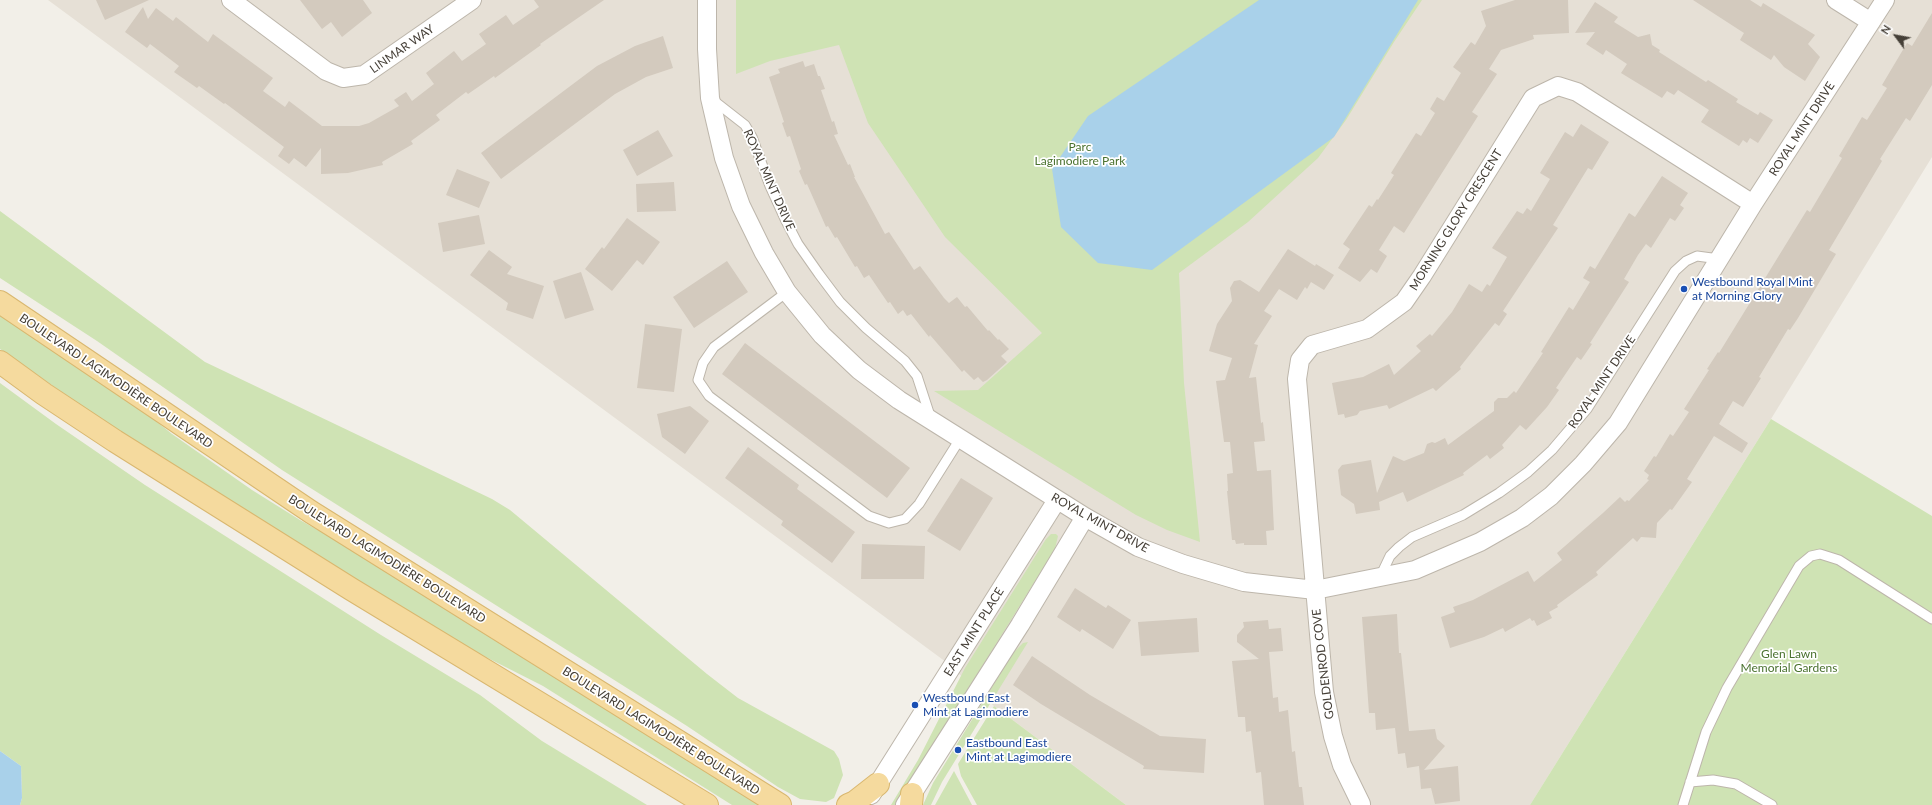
<!DOCTYPE html>
<html>
<head>
<meta charset="utf-8">
<style>
	body { margin:0 }
	#map { position:relative; width:1932px; height:805px; overflow:hidden; background:#f2efe8; font-family:Lato,sans-serif }
	canvas { display:block }
	.north { position:absolute; left:1876px; top:16px; width:40px; height:40px; -webkit-text-stroke:3px #fff; paint-order:stroke; rotate:302deg; font-size:11px; font-weight:700; line-height:16px; text-align:center; color:#453f37 }
	.north::after { content:''; display:block; margin:auto; width:14px; height:18px; background:#453f37; clip-path:polygon(50% 0,100% 100%,50% 72%,0 100%) }
</style>
</head>
<body>
<div id="map">
<canvas width="1932" height="805"></canvas>
<div class="north">N</div>
</div>
<script>
const g = document.querySelector('canvas').getContext('2d');
g.lineJoin = 'round';
function fillPath(path, color) { g.fillStyle = color; g.fill(path, 'evenodd'); }
const toPath = rows => new Path2D(rows.map(r => 'M' + r).join(''));
function stroke(path, color, width, dash) { g.strokeStyle = color; g.lineWidth = width; g.lineCap = dash ? 'butt' : 'round'; g.setLineDash(dash || []); g.stroke(path); }
function write(font, color, halo, rows, align = 'center') {
  g.font = font + ' Lato,sans-serif'; g.lineWidth = 3.5; g.setLineDash([]); g.textBaseline = 'middle'; g.strokeStyle = halo; g.fillStyle = color; for (const [text, x, y, turn = 0] of rows) {
    g.save(); g.translate(x, y); g.rotate((+turn || 0) * Math.PI / 180); g.textAlign = isNaN(turn) ? turn : align; if (halo) g.strokeText(text, 0, 0); g.fillText(text, 0, 0); g.restore();
  }
}
fillPath(toPath([
	[48,0,1932,0,1932,157,1771,419,1530,805,1126,805,994,706,946,662]
]), '#e6e0d6');
fillPath(toPath([
	[736,0,1422,0,1394,42,1346,120,1318,158,1248,222,1179,273,1184,383,1200,542,1167,530,1136,515,934,391,978,390,1042,333,945,237,868,123,839,45,770,61,736,74],
	[0,211,205,362,492,499,510,510,707,674,738,698,834,751,839,759,843,775,834,798,826,802,800,799,778,787,687,726,282,470,97,341,0,278],
	[0,314,146,413,172,434,252,490,300,520,346,546,760,805,732,805,543,686,468,648,422,621,115,429,0,349],
	[0,383,56,424,145,485,381,635,480,695,542,741,647,805,20,805,22,798,21,766,0,751],
	[1771,419,1932,516,1932,805,1530,805],
	[1051,534,1056,534,1058,536,1055,549,896,805,891,805,918,760,965,668,1046,539],
	[1028,642,942,782,931,805,923,805,933,783,1013,653,1023,643],
	[994,706,1126,805,977,805,961,776,958,764],
	[954,771,972,805,935,805]
]), '#cfe3b4');
fillPath(toPath([
	[1259,0,1418,0,1334,137,1152,270,1098,263,1061,227,1052,169,1088,116],
	[0,751,21,766,22,798,20,805,0,805]
]), '#a9d1ea');
fillPath(toPath([
	[96,0,149,0,105,20],
	[300,0,363,0,372,13,342,37,331,22,322,29],
	[534,0,604,0,540,44,541,45,495,78,494,76,468,94,466,92,436,115,440,120,411,141,413,144,382,162,383,165,348,173,321,174,321,148,306,167,294,158,289,164,278,156,284,147,225,103,224,104,199,86,197,88,174,72,179,66,150,44,147,48,125,32,143,7,148,19,156,8,173,21,176,17,208,42,213,34,273,78,263,91,285,107,289,101,322,126,359,126,369,123,399,106,394,100,406,92,412,101,434,84,426,73,454,51,462,61,486,44,479,34,506,15,513,25,539,7],
	[1515,0,1568,0,1569,33,1533,35,1534,39,1501,50,1489,69,1497,74,1472,112,1478,116,1404,233,1394,226,1379,250,1387,256,1377,273,1371,269,1360,282,1338,268,1350,249,1343,244,1369,205,1372,207,1377,199,1378,200,1394,175,1391,173,1416,133,1421,136,1435,113,1430,109,1437,97,1444,101,1461,73,1453,67,1471,42,1475,45,1486,26,1481,11],
	[1693,0,1750,0,1761,7,1763,3,1815,35,1808,44,1820,57,1805,81,1784,67,1774,55,1771,60,1740,40,1744,33],
	[1595,2,1618,17,1614,22,1638,37,1650,34,1652,45,1660,50,1659,52,1706,82,1708,80,1738,99,1736,102,1758,115,1760,112,1773,120,1758,143,1750,138,1747,143,1743,140,1739,146,1701,122,1709,110,1678,90,1674,95,1667,91,1662,98,1621,73,1627,64,1606,50,1603,55,1586,44,1595,32,1575,33],
	[1932,13,1932,85,1910,121,1906,118,1880,159,1882,161,1829,250,1836,254,1798,318,1790,330,1788,329,1759,377,1761,378,1743,407,1733,401,1719,424,1748,443,1742,453,1714,436,1687,479,1692,482,1672,510,1670,509,1657,523,1656,538,1641,537,1637,542,1633,538,1596,572,1598,575,1557,605,1558,607,1549,612,1552,618,1537,626,1534,620,1532,621,1530,618,1505,632,1503,628,1484,637,1450,648,1441,617,1455,612,1453,607,1473,600,1528,571,1534,582,1562,560,1557,553,1603,513,1620,497,1625,502,1627,500,1629,501,1649,480,1647,479,1649,475,1644,471,1654,456,1656,457,1670,434,1673,436,1689,412,1684,409,1709,370,1707,369,1718,352,1719,353,1807,210,1810,212,1842,158,1839,156,1862,117,1867,120,1887,88,1882,85,1907,43,1912,46],
	[663,36,673,68,646,77,615,94,501,179,481,153,597,66,635,46],
	[803,61,805,67,814,64,818,76,820,76,825,89,821,90,832,122,834,121,838,134,834,135,848,165,850,164,855,177,854,177,885,234,889,232,914,270,920,266,944,298,949,303,957,297,965,307,967,306,988,331,989,330,998,340,999,339,1009,349,1001,356,1007,362,987,380,983,382,978,377,974,380,964,370,962,372,930,335,929,337,911,314,907,316,903,310,898,314,890,302,888,303,869,275,864,278,857,266,855,267,837,237,835,238,828,226,826,227,807,184,805,185,799,171,801,169,790,136,787,137,782,123,784,122,769,77,780,73,778,69],
	[1581,124,1609,142,1592,170,1588,168,1553,225,1558,228,1503,311,1507,314,1499,326,1495,323,1460,367,1461,369,1436,391,1433,388,1389,409,1387,405,1360,411,1357,415,1345,418,1344,414,1338,415,1332,383,1363,377,1389,364,1394,375,1421,351,1416,346,1430,334,1432,336,1452,312,1469,284,1482,292,1487,284,1490,286,1507,257,1492,248,1517,211,1523,214,1527,208,1531,211,1550,179,1540,173,1565,132,1573,137],
	[658,130,673,156,637,176,623,150],
	[457,169,490,182,479,208,446,195],
	[1662,176,1688,193,1680,205,1684,208,1675,221,1670,218,1651,248,1646,244,1638,255,1624,279,1629,282,1590,343,1592,344,1581,360,1577,357,1556,388,1559,390,1547,407,1526,430,1520,425,1502,445,1504,448,1490,459,1487,455,1463,473,1464,475,1407,502,1403,492,1379,502,1380,510,1356,514,1354,504,1341,495,1338,470,1342,465,1371,460,1377,493,1393,456,1404,461,1424,453,1427,444,1432,442,1435,443,1445,438,1448,445,1494,411,1494,402,1498,398,1507,398,1514,391,1516,393,1543,353,1541,352,1569,307,1573,310,1590,282,1583,278,1590,266,1595,269,1629,213,1635,217],
	[674,182,676,211,637,212,636,184],
	[479,215,485,244,443,252,438,223],
	[627,218,660,242,643,265,637,260,612,291,585,269,602,247,604,249],
	[1288,249,1315,266,1316,264,1334,275,1324,290,1311,282,1307,289,1305,287,1297,300,1279,289,1264,311,1272,316,1254,344,1258,345,1249,378,1256,377,1261,423,1263,422,1265,441,1254,442,1257,471,1271,470,1274,530,1266,531,1267,545,1244,545,1244,543,1236,544,1235,540,1232,540,1227,491,1228,491,1227,474,1233,473,1230,442,1224,442,1216,381,1225,380,1232,358,1209,351,1217,324,1232,301,1230,288,1234,281,1240,280,1259,292],
	[489,250,512,267,507,274,544,286,533,319,506,310,508,303,470,275],
	[727,261,748,292,694,328,673,297],
	[581,272,594,310,565,319,553,281],
	[645,324,682,329,674,392,637,388],
	[745,343,910,468,887,498,722,374],
	[690,406,709,421,685,454,662,437,657,414],
	[748,447,799,485,797,489,855,532,832,563,781,525,783,521,725,478],
	[961,478,993,498,960,551,927,531],
	[862,544,925,546,924,579,861,579],
	[1075,588,1106,608,1108,605,1131,620,1113,649,1082,629,1080,632,1057,617],
	[1397,614,1399,653,1401,653,1409,731,1435,729,1437,739,1445,746,1424,770,1458,766,1460,801,1435,804,1431,788,1421,789,1419,766,1407,768,1405,753,1398,754,1395,728,1376,730,1375,713,1369,713,1362,617],
	[1197,618,1199,652,1141,656,1138,622],
	[1268,620,1269,629,1281,628,1283,651,1269,652,1273,698,1278,697,1279,712,1288,710,1292,752,1295,751,1299,787,1302,787,1304,805,1264,805,1261,772,1256,773,1251,731,1246,732,1245,717,1238,717,1232,661,1259,659,1237,642,1237,635,1244,627,1243,622],
	[1032,656,1090,695,1160,736,1206,739,1204,773,1143,769,1144,766,1041,704,1013,685]
]), '#d3cabe');
const lane = toPath([
	[713,100,745,125,752,137,770,186,785,219,798,244,819,274,840,302,866,328,905,361,917,376,931,419],
	[787,292,714,347,703,363,698,380,709,396,869,516,889,523,905,519,919,504,960,439],
	[1380,577,1390,556,1399,547,1412,537,1463,515,1499,493,1528,472,1552,450,1587,409,1675,271,1686,261,1697,256,1719,259],
	[1690,782,1713,780,1736,784,1772,805],
	[1683,805,1706,732,1727,688,1799,566,1811,556,1820,554,1839,560,1932,619]
]);
const street = toPath([
	[231,0,326,71,343,78,364,75,472,0],
	[707,0,707,49,710,98,724,158,741,206,764,253,787,292,822,335,859,370,899,400,1085,517,1138,547,1183,564,1244,582,1315,590,1415,570,1480,542,1522,518,1551,496,1583,464,1618,423,1753,204,1885,0],
	[1836,0,1871,22],
	[871,795,1057,500],
	[1361,804,1342,765,1333,736,1324,692,1297,379,1300,360,1312,345,1367,329,1404,302,1422,276,1533,98,1558,86,1577,92,1753,204],
	[905,805,1020,625,1085,517]
]);
const primary = toPath([
	[0,302,311,512,780,805],
	[0,362,44,394,115,441,351,589,707,805],
	[848,805,855,802,878,784],
	[911,805,912,794]
]);
stroke(lane, '#bdb6ab', 11);
stroke(street, '#bdb6ab', 20);
stroke(primary, '#d9b76f', 24);
stroke(lane, '#fff', 9);
stroke(street, '#fff', 18);
stroke(primary, '#f5da9e', 22);
for (const [x, y, r, color] of [
	[1684,289,4,"#1a4fb4"],
	[915,705,4,"#1a4fb4"],
	[958,750,4,"#1a4fb4"]
]) { const dot = new Path2D(); dot.arc(x, y, r, 0, 2 * Math.PI); g.fillStyle = color; g.fill(dot); stroke(dot, '#fff', 1.5); }
write('12px', '#453f37', '#fff', [
	["LINMAR WAY",402,49,-35],
	["ROYAL MINT DRIVE",1802,129,-57],
	["ROYAL MINT DRIVE",769,180,66],
	["MORNING GLORY CRESCENT",1456,220,-58],
	["BOULEVARD LAGIMODIÈRE BOULEVARD",116,381,34],
	["ROYAL MINT DRIVE",1602,382,-56],
	["ROYAL MINT DRIVE",1100,523,29],
	["BOULEVARD LAGIMODIÈRE BOULEVARD",387,559,32],
	["EAST MINT PLACE",974,632,-58],
	["GOLDENROD COVE",1323,664,-97],
	["BOULEVARD LAGIMODIÈRE BOULEVARD",661,731,32]
]);
write('12px', '#4a722f', '#fff', [
	["Parc",1080,147],
	["Lagimodiere Park",1080,161],
	["Glen Lawn",1789,654],
	["Memorial Gardens",1789,668]
]);
write('12px', '#164399', '#fff', [
	["Westbound Royal Mint",1692,282],
	["at Morning Glory",1692,296],
	["Westbound East",923,698],
	["Mint at Lagimodiere",923,712],
	["Eastbound East",966,743],
	["Mint at Lagimodiere",966,757]
], 'left');
</script>
</body>
</html>
